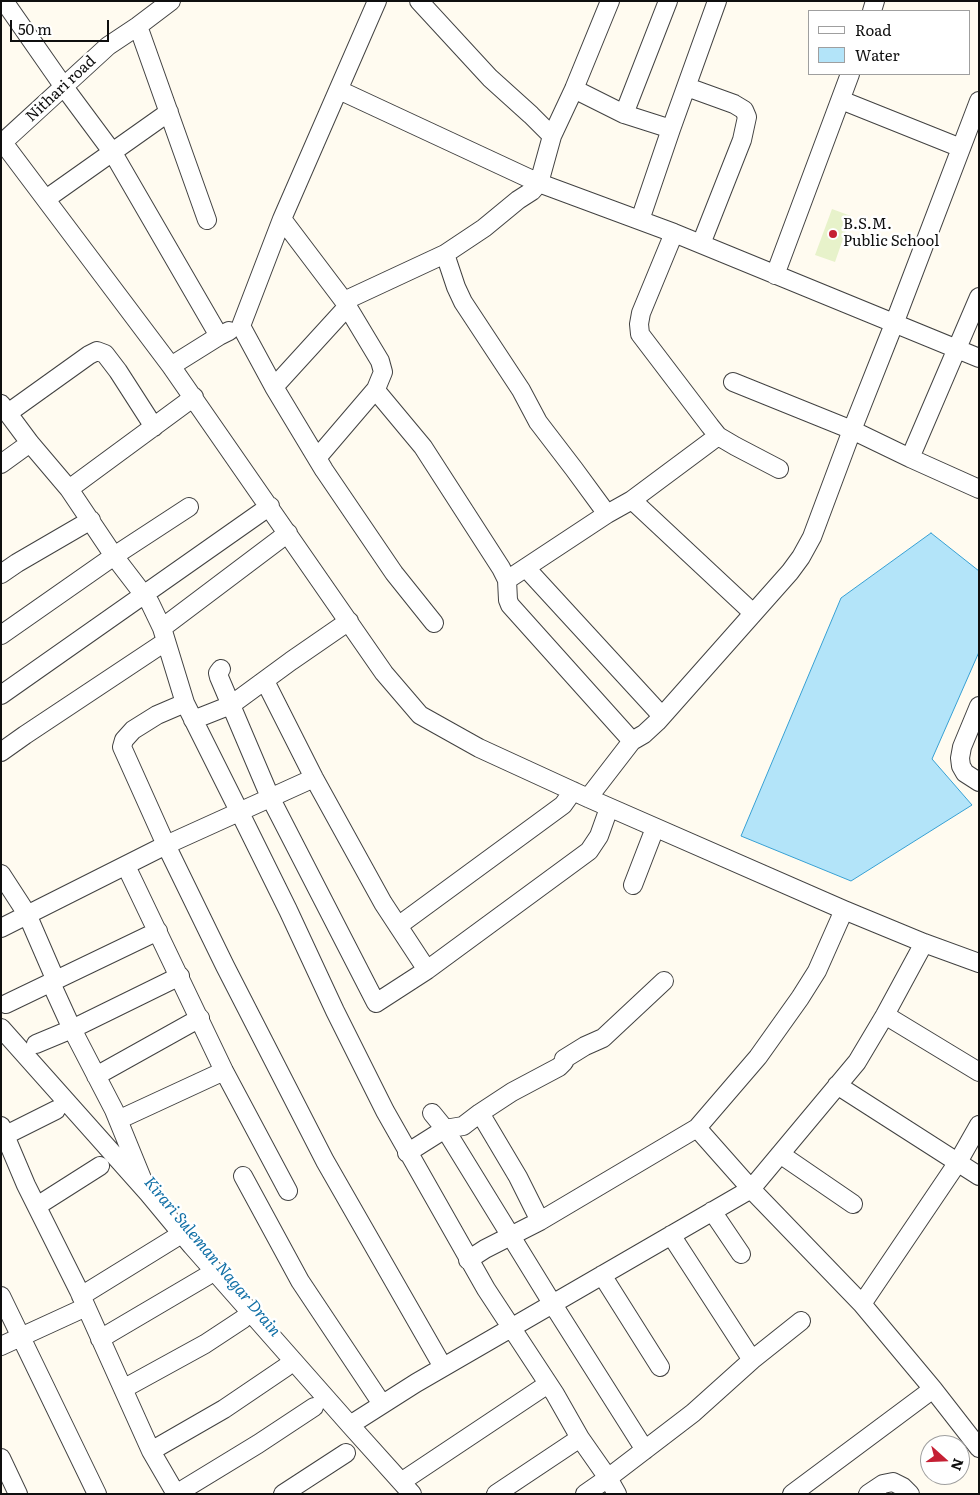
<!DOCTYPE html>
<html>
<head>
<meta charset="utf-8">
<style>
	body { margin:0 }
	#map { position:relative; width:980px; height:1495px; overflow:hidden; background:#fffbf0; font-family:Literata,serif }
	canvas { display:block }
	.frame { position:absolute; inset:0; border:2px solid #0f0f0f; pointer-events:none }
	.legend { position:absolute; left:808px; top:10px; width:162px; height:65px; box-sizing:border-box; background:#fff; border:1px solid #9f9f9f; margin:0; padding:6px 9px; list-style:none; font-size:15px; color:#0f0f0f }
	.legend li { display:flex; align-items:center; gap:10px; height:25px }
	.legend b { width:25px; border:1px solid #9f9f9f }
	.north { position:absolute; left:920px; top:1435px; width:50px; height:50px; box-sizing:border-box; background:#fff; border:1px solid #9f9f9f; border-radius:50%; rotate:110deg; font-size:14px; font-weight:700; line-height:20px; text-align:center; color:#0f0f0f }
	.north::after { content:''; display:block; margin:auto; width:18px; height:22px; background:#c52034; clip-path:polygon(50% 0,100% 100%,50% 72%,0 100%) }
	.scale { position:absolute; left:10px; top:20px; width:99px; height:22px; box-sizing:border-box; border:2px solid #0f0f0f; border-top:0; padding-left:6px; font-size:15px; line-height:18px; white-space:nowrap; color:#0f0f0f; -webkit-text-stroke:4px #fff; paint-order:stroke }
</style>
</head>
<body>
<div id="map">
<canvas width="980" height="1495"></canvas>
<div class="frame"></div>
<ul class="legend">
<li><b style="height:6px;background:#fff"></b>Road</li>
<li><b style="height:14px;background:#b3e4f9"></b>Water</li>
</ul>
<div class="north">N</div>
<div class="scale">50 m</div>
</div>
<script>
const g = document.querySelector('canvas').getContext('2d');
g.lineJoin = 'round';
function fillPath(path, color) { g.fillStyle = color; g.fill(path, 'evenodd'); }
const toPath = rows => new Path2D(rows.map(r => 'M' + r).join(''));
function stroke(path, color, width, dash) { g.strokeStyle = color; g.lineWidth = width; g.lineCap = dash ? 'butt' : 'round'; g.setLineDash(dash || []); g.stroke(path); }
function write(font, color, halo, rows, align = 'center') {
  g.font = font + ' Literata,serif'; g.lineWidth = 5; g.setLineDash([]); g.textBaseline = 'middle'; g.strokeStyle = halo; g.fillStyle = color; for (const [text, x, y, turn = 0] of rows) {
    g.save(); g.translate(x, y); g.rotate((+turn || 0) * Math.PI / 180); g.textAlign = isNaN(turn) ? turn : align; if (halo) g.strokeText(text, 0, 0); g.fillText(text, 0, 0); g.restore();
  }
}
fillPath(toPath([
	[832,209,851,216,835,262,815,255]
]), '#e7f2ca');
const water = toPath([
	[931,533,979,571,979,652,932,759,972,805,851,881,741,836,841,598,931,533]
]);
fillPath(water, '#b3e4f9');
stroke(water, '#37a0d3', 1);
const minor = toPath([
	[4,1,64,87,113,153,219,336],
	[377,1,282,219,241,326,274,387,324,470,394,573,434,623],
	[419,1,490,78,531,115,552,136],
	[872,11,875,1],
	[138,26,207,220],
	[687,87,734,104,744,110,747,117,742,140,701,244],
	[574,89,624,114,671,129],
	[339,90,539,183,674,233,979,358],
	[841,100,961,148],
	[624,114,668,1],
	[1,140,171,366,384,673,420,715,479,748,588,798,844,910,924,943,979,963],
	[1,144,108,46,138,26,171,1],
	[46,199,169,112],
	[282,219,344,301,380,361,383,372,376,389,378,393,423,447,501,568,507,580,508,600,510,605,632,741],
	[640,220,671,129,717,1],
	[674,233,641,313,639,324,640,334,710,426,718,436,735,446,779,469],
	[445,254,456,287,463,302,521,390,538,422,574,469,607,514],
	[775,275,850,74],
	[344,301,445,254,484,228,518,200,532,191,539,183,552,136,574,89,610,1],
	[171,366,219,336,229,331],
	[733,382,852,430,910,458,979,489],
	[274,387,347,307],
	[1,404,30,443,69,489,114,556,150,603,162,628,185,703,244,821,288,910,335,1011,385,1111,486,1289,555,1394,580,1438,608,1478,617,1494],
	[8,413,89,355,97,351,105,354,118,371,154,427],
	[317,458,376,389],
	[910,458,979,297],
	[1,464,30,443],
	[69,489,194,397],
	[632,500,718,436],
	[526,568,662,716],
	[1,574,17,563,91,520],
	[507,580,607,514,632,500,753,613],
	[162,628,288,533],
	[1,635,114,556,189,507],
	[221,669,218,673,219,677,270,797,376,1003,427,970,589,851,599,836,609,808],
	[265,681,314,778,383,903,427,970],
	[1,695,270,506],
	[185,703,157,715,133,730,124,740,122,747,166,845,225,966,325,1161,443,1367],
	[979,706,962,747,960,758,961,766,965,773,979,782],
	[193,720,231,705,291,661,349,621],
	[1,752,25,735,165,642],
	[588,798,632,741,644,734,657,722,790,572,801,557,812,537,852,430,894,324,979,101],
	[126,866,224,1071,288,1191],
	[1,874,27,914,56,981],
	[633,885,655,828],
	[398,926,563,805,573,791],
	[1,928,166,845,314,778],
	[51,983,72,1029,114,1110,143,1181],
	[6,1004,158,931],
	[885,1015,979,1072],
	[1,1028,148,1193,192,1246,350,1425,412,1494],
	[36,1044,72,1029,180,976],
	[96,1076,200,1018],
	[837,1085,979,1176],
	[432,1113,445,1129,552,1303,645,1450],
	[480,1113,518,1177,540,1221],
	[118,1120,224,1071],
	[1,1126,26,1185,79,1291,151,1451,176,1494],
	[697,1128,751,1189,862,1304,933,1389,979,1448],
	[6,1135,56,1110],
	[407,1153,445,1129,463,1126,480,1113,512,1092,559,1067,564,1062,564,1059,585,1046,603,1038,664,981],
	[780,1154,853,1204],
	[243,1176,300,1281,382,1404],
	[37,1206,100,1166],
	[712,1211,741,1254],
	[671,1235,752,1360],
	[468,1260,485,1249,540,1221,697,1128,758,1057,800,998,817,971,844,910],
	[602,1275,660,1367],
	[1,1296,97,1494],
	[81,1296,175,1238],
	[862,1304,958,1162,979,1125],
	[100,1339,207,1276],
	[1,1346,86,1307],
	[123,1389,205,1344,243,1319],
	[350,1425,416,1383,751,1189,857,1062,885,1015,924,943],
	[151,1451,224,1409,286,1367],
	[1,1458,18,1494],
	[401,1482,548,1384],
	[176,1494,258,1444,314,1407],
	[283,1494,346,1453],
	[496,1494,580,1438],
	[585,1494,608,1478,693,1413,752,1360,801,1321],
	[792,1494,933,1389],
	[868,1494,883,1484,893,1482,903,1487,910,1494]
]);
stroke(minor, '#424242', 20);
stroke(minor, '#fff', 18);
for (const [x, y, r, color] of [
	[833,234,5,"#c52034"]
]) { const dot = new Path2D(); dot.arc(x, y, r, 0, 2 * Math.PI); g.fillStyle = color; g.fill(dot); stroke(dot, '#fff', 2); }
write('15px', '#0f0f0f', '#fff', [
	["Nithari road",61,89,-43]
]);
write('15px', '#0f0f0f', '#fff', [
	["B.S.M.",843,225],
	["Public School",843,242]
], 'left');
write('italic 16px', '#1270a6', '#fff', [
	["Kirari Suleman Nagar Drain",212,1257,50]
]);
</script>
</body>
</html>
